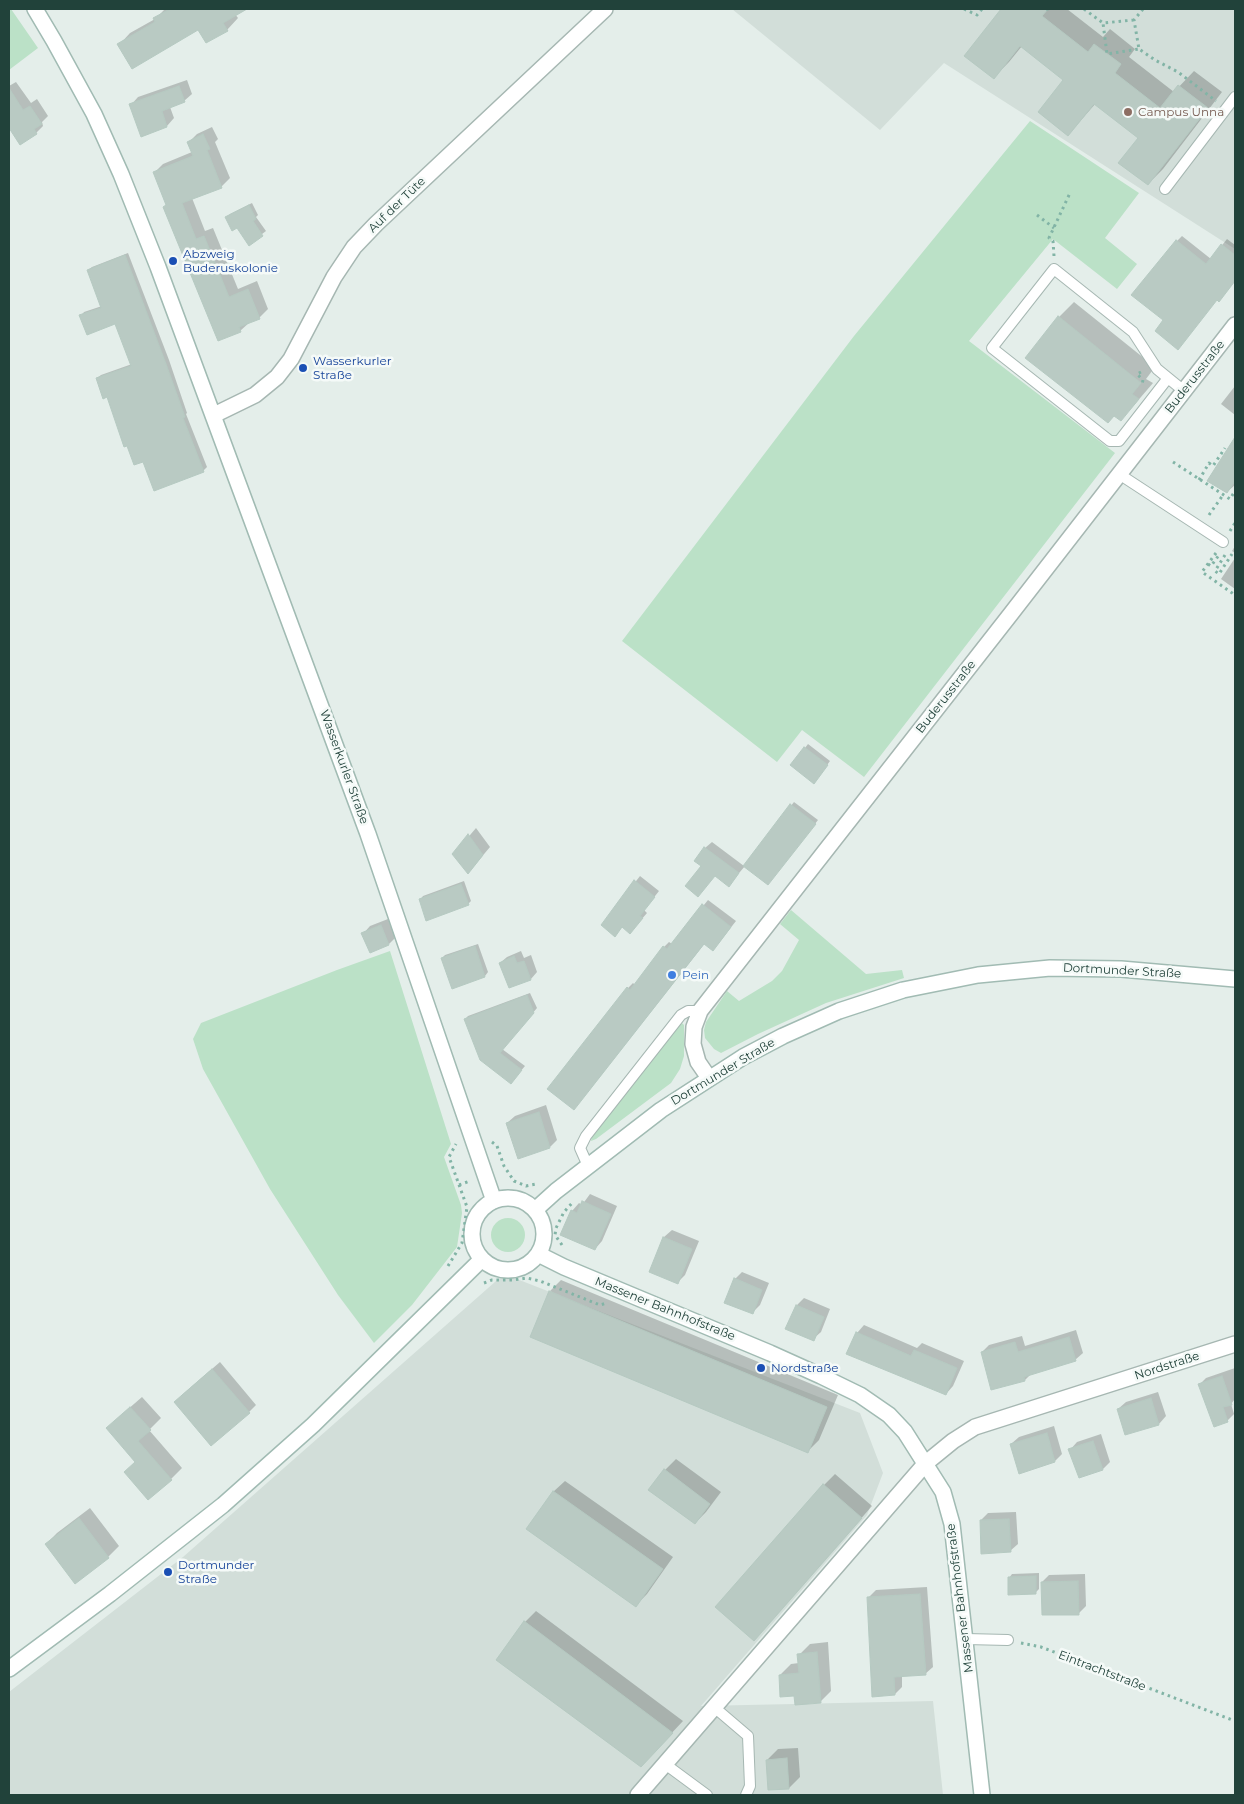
<!DOCTYPE html>
<html>
<head>
<meta charset="utf-8">
<style>
	body { margin:0 }
	#map { position:relative; width:1244px; height:1804px; overflow:hidden; background:#e4eeea; font-family:Montserrat,sans-serif }
	canvas { display:block }
	.frame { position:absolute; inset:0; border:10px solid #21423a; pointer-events:none }
</style>
</head>
<body>
<div id="map">
<canvas width="1244" height="1804"></canvas>
<div class="frame"></div>
</div>
<script>
const g = document.querySelector('canvas').getContext('2d');
g.lineJoin = 'round';
function fillPath(path, color) { g.fillStyle = color; g.fill(path, 'evenodd'); }
const toPath = rows => new Path2D(rows.map(r => 'M' + r).join(''));
function stroke(path, color, width, dash) { g.strokeStyle = color; g.lineWidth = width; g.lineCap = dash ? 'butt' : 'round'; g.setLineDash(dash || []); g.stroke(path); }
function write(font, color, halo, rows, align = 'center') {
  g.font = font + ' Montserrat,sans-serif'; g.lineWidth = 5; g.setLineDash([]); g.textBaseline = 'middle'; g.strokeStyle = halo; g.fillStyle = color; for (const [text, x, y, turn = 0] of rows) {
    g.save(); g.translate(x, y); g.rotate((+turn || 0) * Math.PI / 180); g.textAlign = isNaN(turn) ? turn : align; if (halo) g.strokeText(text, 0, 0); g.fillText(text, 0, 0); g.restore();
  }
}
fillPath(toPath([
	[732,9,1235,9,1235,249,944,63,880,130],
	[504,1274,860,1413,883,1473,867,1515,701,1706,933,1701,943,1795,9,1795,9,1692,183,1557]
]), '#d2ded9');
fillPath(toPath([
	[9,9,11,9,38,48,9,70],
	[1030,121,1139,193,1105,238,1137,264,1117,289,1053,239,969,341,1115,453,864,777,802,730,777,762,622,641,854,336],
	[791,910,866,974,902,970,904,978,826,1003,758,1034,721,1053,714,1049,705,1038,704,1030,706,1022,727,991,739,1001,772,981,782,971,799,940,780,924],
	[390,951,451,1144,444,1157,461,1205,462,1213,457,1247,412,1305,374,1343,338,1295,270,1189,203,1069,193,1039,201,1023,337,970],
	[682,1023,684,1025,684,1056,680,1069,671,1083,596,1139,591,1141,592,1134,676,1027],
	'491 1235a17 17 0 1 1 34 0a17 17 0 1 1-34 0Z'
]), '#bbe1c7');
fillPath(toPath([
	[165,9,240,9,235,14,238,18,227,30,199,28,119,45,130,33,155,19],
	[1003,9,1067,9,1103,37,1110,29,1135,49,1129,57,1174,92,1194,71,1222,92,1163,169,1148,184,1139,138,1096,103,1068,135,1065,80,1022,46,1009,62,994,77,966,56],
	[187,80,192,94,184,101,170,107,174,118,167,126,141,135,131,105,138,97],
	[16,82,31,103,37,99,48,116,42,122,43,126,36,133,21,144,9,126,9,86],
	[212,127,218,139,215,142,230,178,221,187,192,198,205,231,213,228,238,289,257,281,268,309,260,317,250,322,240,331,219,340,155,172,163,164,192,152,188,143,197,134],
	[252,203,258,215,256,217,266,231,249,244,237,227,227,217,230,214],
	[1182,236,1211,259,1227,239,1235,245,1235,281,1219,301,1217,299,1165,320,1177,241],
	[128,253,169,360,187,413,186,414,207,467,203,471,144,460,97,378,101,375,132,364,116,322,81,316,84,312,102,306,88,270,92,267],
	[1074,302,1155,367,1146,379,1153,383,1135,404,1120,419,1059,317],
	[1235,386,1235,415,1221,404],
	[1235,443,1235,485,1227,492,1229,449],
	[1235,546,1235,553,1232,551],
	[1235,558,1235,589,1221,579],
	[808,744,830,761,817,779,792,765],
	[794,802,818,820,771,880,745,866,729,885,703,866,705,848,712,842,744,866],
	[476,828,490,847,469,872,454,854],
	[640,876,659,891,644,910,647,913,635,927,623,926,615,935,602,925],
	[464,881,471,901,468,904,420,900,423,896],
	[708,900,736,921,718,944,705,943,579,1103,628,988,633,983,635,985,664,947,669,942,672,944],
	[388,919,396,937,389,944,363,934,370,926],
	[478,944,488,972,485,976,452,987,442,958,445,955],
	[521,951,524,958,531,955,537,972,531,979,510,987,500,963,507,957],
	[530,993,537,1008,502,1049,525,1066,514,1079,465,1019,468,1016],
	[546,1105,557,1140,550,1147,519,1157,507,1123,515,1116],
	[590,1194,617,1206,602,1241,595,1249,572,1211,579,1203,582,1205],
	[672,1230,699,1241,685,1275,677,1283,650,1271,664,1237],
	[742,1272,769,1283,760,1305,752,1313,735,1279],
	[561,1280,838,1395,819,1440,808,1451,550,1291],
	[804,1298,830,1309,821,1332,813,1339,787,1328,797,1305],
	[864,1325,917,1348,922,1343,964,1361,953,1386,946,1394,857,1333],
	[1076,1330,1083,1353,1075,1360,1031,1374,1025,1380,992,1389,982,1352,989,1345,1022,1336,1025,1346],
	[220,1362,256,1405,249,1412,182,1395],
	[1235,1368,1235,1399,1231,1404,1234,1414,1227,1421,1199,1385,1206,1378],
	[1158,1392,1166,1416,1159,1424,1126,1434,1118,1409,1126,1402],
	[142,1397,161,1418,149,1430,182,1468,171,1479,136,1461,119,1417],
	[1054,1426,1062,1454,1055,1461,1011,1444,1019,1437],
	[1101,1434,1110,1462,1103,1469,1080,1477,1070,1450,1077,1442],
	[676,1459,721,1492,706,1512,695,1523,665,1470],
	[835,1474,872,1506,765,1628,824,1485],
	[565,1481,673,1557,647,1594,636,1605,553,1492],
	[90,1508,119,1546,108,1557,46,1544,57,1533],
	[1016,1512,1018,1544,1010,1551,981,1520,988,1513],
	[1039,1573,1039,1589,1036,1592,1009,1578,1012,1574],
	[1085,1574,1086,1606,1079,1613,1042,1582,1049,1575],
	[927,1587,933,1667,925,1674,902,1675,902,1687,895,1694,868,1598,876,1590],
	[536,1611,683,1721,652,1754,525,1622],
	[828,1642,831,1691,820,1702,795,1695,780,1675,791,1664,799,1663,799,1655,810,1644],
	[798,1748,800,1777,789,1788,767,1760,778,1749]
]), '#0003');
const building = toPath([
	[170,9,247,9,223,23,228,31,206,43,198,30,132,69,117,44,155,22,153,18,170,9],
	[1001,9,1048,9,1042,16,1088,52,1094,44,1121,64,1115,73,1160,108,1178,85,1208,108,1148,185,1118,163,1138,138,1094,104,1068,136,1038,112,1063,80,1020,46,994,79,964,56,1001,9],
	[179,86,185,102,162,111,167,127,141,137,129,104,179,86],
	[9,88,23,110,30,106,42,124,34,129,37,134,20,145,9,128,9,88],
	[203,134,210,149,207,150,222,188,182,203,196,239,204,236,229,297,248,289,260,319,239,327,241,332,218,341,163,207,166,205,153,172,193,156,187,142,203,134],
	[249,205,256,219,253,221,263,236,249,246,237,228,232,231,225,217,249,205],
	[1176,240,1206,264,1221,244,1235,255,1235,281,1219,302,1217,300,1178,350,1155,331,1163,320,1131,295,1176,240],
	[125,255,166,364,185,417,183,418,204,472,154,491,143,462,134,465,127,446,124,447,107,397,103,399,96,378,131,366,115,324,87,335,79,315,101,308,87,270,125,255],
	[1058,316,1141,383,1132,394,1139,399,1121,421,1114,416,1108,423,1025,358,1058,316],
	[1235,437,1235,481,1227,493,1207,481,1235,437],
	[804,747,828,765,814,784,790,765,804,747],
	[790,804,816,824,768,885,743,866,790,804],
	[468,834,483,855,468,874,452,854,468,834],
	[704,847,739,873,729,887,715,876,698,897,685,886,701,866,694,861,704,847],
	[634,880,655,897,640,916,643,918,630,934,622,927,615,937,601,925,634,880],
	[461,884,469,905,426,921,419,899,461,884],
	[702,904,731,927,713,951,704,944,574,1110,547,1089,627,987,630,990,663,946,667,949,702,904],
	[381,925,389,945,370,953,361,933,381,925],
	[475,946,485,977,452,989,441,958,475,946],
	[514,956,517,963,524,961,531,980,509,988,499,963,514,956],
	[527,995,534,1013,500,1053,522,1070,511,1084,480,1060,464,1019,527,995],
	[539,1112,550,1148,518,1159,506,1123,539,1112],
	[582,1201,611,1214,595,1250,560,1235,571,1210,577,1213,582,1201],
	[663,1237,692,1249,678,1284,649,1272,663,1237],
	[734,1278,762,1290,753,1314,724,1303,734,1278],
	[549,1291,827,1407,808,1453,530,1337,549,1291],
	[796,1305,824,1317,814,1341,785,1329,796,1305],
	[856,1332,911,1356,914,1350,957,1368,946,1395,846,1354,856,1332],
	[1069,1337,1076,1361,1024,1377,1025,1381,991,1390,981,1352,1015,1342,1018,1352,1069,1337],
	[212,1369,250,1413,211,1446,174,1402,212,1369],
	[1222,1376,1232,1405,1223,1407,1228,1422,1214,1427,1198,1384,1222,1376],
	[1151,1398,1159,1425,1125,1435,1117,1409,1151,1398],
	[130,1407,151,1430,138,1441,172,1480,148,1500,124,1472,135,1462,106,1428,130,1407],
	[1047,1433,1055,1462,1019,1474,1010,1444,1047,1433],
	[1093,1441,1103,1470,1079,1478,1068,1449,1093,1441],
	[664,1469,710,1504,695,1524,648,1490,664,1469],
	[823,1484,862,1518,754,1641,715,1607,823,1484],
	[553,1491,663,1569,636,1607,526,1529,553,1491],
	[79,1518,109,1558,75,1584,45,1544,79,1518],
	[1009,1519,1011,1552,981,1554,980,1520,1009,1519],
	[1036,1576,1036,1594,1008,1595,1008,1577,1036,1576],
	[1078,1581,1079,1615,1042,1615,1041,1582,1078,1581],
	[920,1594,926,1675,894,1677,895,1695,872,1697,867,1597,920,1594],
	[524,1621,673,1733,641,1767,496,1660,524,1621],
	[817,1652,821,1703,795,1705,794,1696,780,1697,779,1675,799,1673,797,1654,817,1652],
	[787,1758,789,1789,768,1790,766,1760,787,1758]
]);
fillPath(building, '#b9cac3');
stroke(building, '#b5c9c1', 1);
const service = toPath([
	[1165,189,1235,97],
	[1168,378,1119,441,1110,441,992,348,1054,269,1133,332,1157,369,1184,391],
	[1119,474,1223,542],
	[588,1166,580,1148,586,1136,681,1015,688,1011,700,1011],
	[966,1639,1008,1640],
	[714,1707,748,1736,750,1786,746,1795],
	[665,1764,707,1795]
]);
const minor = toPath([
	[214,415,255,395,277,377,291,359,334,277,354,247,376,224,605,9],
	[709,1078,698,1062,693,1044,694,1027,700,1011,1010,615,1235,325],
	[638,1795,926,1463,953,1441,975,1427,1235,1344]
]);
const secondary = toPath([
	[35,9,54,41,94,114,121,174,158,267,368,834,494,1201],
	'472 1234a36 36 0 1 1 72 0a36 36 0 1 1-72 0Z',
	[535,1210,556,1191,661,1110,743,1057,783,1036,839,1011,903,990,978,975,1050,968,1121,969,1235,979],
	[538,1254,564,1267,770,1353,821,1376,860,1395,889,1415,905,1432,943,1492,952,1524,982,1795],
	[9,1669,110,1594,223,1505,313,1425,482,1259]
]);
stroke(service, '#a6b7b2', 12);
stroke(minor, '#a6b7b2', 18);
stroke(secondary, '#a1bbb3', 18);
stroke(toPath([
	[964,9,977,15,982,9],
	[1046,9,1049,9],
	[1084,9,1103,23],
	[1143,9,1134,20,1139,49,1155,60,1178,72,1216,101],
	[1134,20,1103,23,1107,54,1139,49],
	[1037,215,1054,228],
	[1054,256,1053,241,1049,238,1070,193],
	[1141,372,1137,374,1143,380,1142,385],
	[1173,462,1230,499,1235,491],
	[1199,480,1209,463,1213,466,1225,448],
	[1209,515,1223,495],
	[1230,531,1235,523],
	[1216,553,1202,572,1235,595],
	[1225,555,1215,571,1219,574,1232,554],
	[1208,564,1211,566,1219,555],
	[492,1142,497,1146,504,1166,514,1181,526,1186,536,1184],
	[459,1185,470,1181],
	[562,1245,555,1235,556,1228,564,1212,573,1202],
	[448,1266,462,1243,467,1207,449,1157,456,1144],
	[484,1283,492,1280,513,1280,527,1278,540,1281,600,1305,607,1303],
	[1021,1643,1041,1647,1235,1721]
]), '#82b4a6', 3, [2.5, 4]);
stroke(service, '#fff', 10);
stroke(minor, '#fff', 15);
stroke(secondary, '#fff', 15);
for (const [x, y, r, color] of [
	[1128,112,5,"#8d6e63"],
	[173,261,5,"#1a4fb4"],
	[303,368,5,"#1a4fb4"],
	[672,975,5,"#3f7fe0"],
	[761,1368,5,"#1a4fb4"],
	[168,1572,5,"#1a4fb4"]
]) { const dot = new Path2D(); dot.arc(x, y, r, 0, 2 * Math.PI); g.fillStyle = color; g.fill(dot); stroke(dot, '#f5faf8', 2); }
write('12px', '#785e54', '#f5faf8', [
	["Campus Unna",1138,112]
], 'left');
write('12px', '#21423a', '#f5faf8', [
	["Auf der Tüte",397,205,-44],
	["Buderusstraße",1195,377,-52],
	["Buderusstraße",946,697,-52],
	["Wasserkurler Straße",344,767,70],
	["Dortmunder Straße",1122,971,3],
	["Dortmunder Straße",723,1072,-31],
	["Massener Bahnhofstraße",665,1309,22],
	["Nordstraße",1167,1366,-18],
	["Massener Bahnhofstraße",960,1598,-97],
	["Eintrachtstraße",1102,1671,21]
]);
write('12px', '#164399', '#f5faf8', [
	["Abzweig",183,254],
	["Buderuskolonie",183,268],
	["Wasserkurler",313,361],
	["Straße",313,375],
	["Nordstraße",771,1368],
	["Dortmunder",178,1565],
	["Straße",178,1579]
], 'left');
write('12px', '#366cbe', '#f5faf8', [
	["Pein",682,975]
], 'left');
</script>
</body>
</html>
